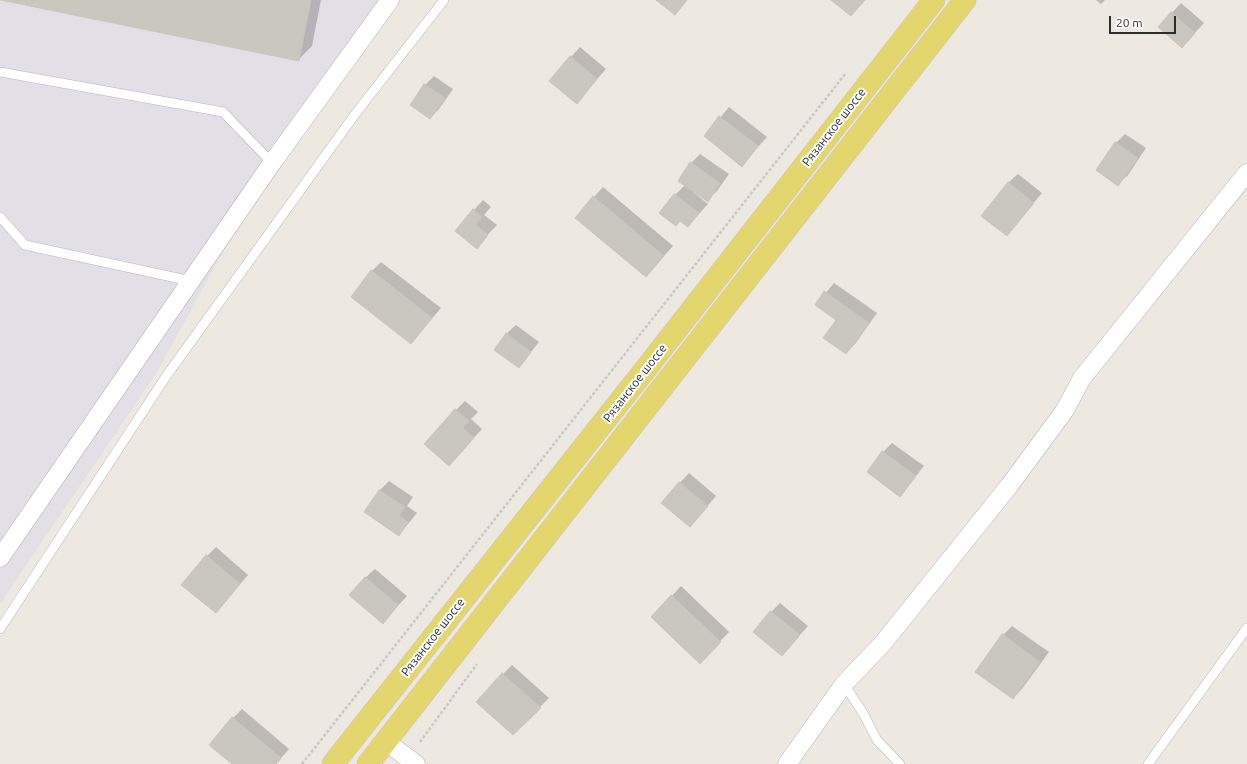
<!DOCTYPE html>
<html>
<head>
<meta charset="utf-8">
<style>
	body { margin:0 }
	#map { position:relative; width:1247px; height:764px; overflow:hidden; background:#ede9e0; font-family:Ubuntu,sans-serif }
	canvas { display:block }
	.scale { position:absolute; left:1109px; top:16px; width:67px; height:18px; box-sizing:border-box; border:2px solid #2d2d2d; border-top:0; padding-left:5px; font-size:12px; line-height:14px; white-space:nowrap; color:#2d2d2d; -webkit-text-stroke:3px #fff; paint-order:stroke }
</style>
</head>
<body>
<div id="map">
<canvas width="1247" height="764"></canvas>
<div class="scale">20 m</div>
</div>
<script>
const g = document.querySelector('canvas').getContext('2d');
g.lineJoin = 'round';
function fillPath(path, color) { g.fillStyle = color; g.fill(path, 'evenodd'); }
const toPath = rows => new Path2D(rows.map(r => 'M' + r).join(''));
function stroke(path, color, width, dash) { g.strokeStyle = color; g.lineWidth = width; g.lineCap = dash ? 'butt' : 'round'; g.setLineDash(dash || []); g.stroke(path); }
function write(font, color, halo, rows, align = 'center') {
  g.font = font + ' Ubuntu,sans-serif'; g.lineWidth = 4; g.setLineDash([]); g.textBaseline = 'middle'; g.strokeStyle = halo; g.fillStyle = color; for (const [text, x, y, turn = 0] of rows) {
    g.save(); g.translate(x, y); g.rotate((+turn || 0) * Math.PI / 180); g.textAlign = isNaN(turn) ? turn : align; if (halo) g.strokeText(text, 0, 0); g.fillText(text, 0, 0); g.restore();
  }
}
fillPath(toPath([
	[0,0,384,0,292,126,157,372,0,604]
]), '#e2e0e6');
fillPath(toPath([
	[6,0,321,0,312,46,298,60],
	[1096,0,1105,0,1101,4],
	[1181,3,1204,23,1191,37,1159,27],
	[580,47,606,69,576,103,571,57],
	[434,76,453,89,439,109,430,118,425,85],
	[729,107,767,137,742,165,705,136],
	[1125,134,1146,148,1128,175,1118,184,1097,170,1116,143],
	[700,154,729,174,717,191,707,200,694,191,693,192,708,204,688,226,675,195,685,185,691,163],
	[1018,174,1042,193,1007,235,1008,183],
	[603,187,673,246,646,276,576,217],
	[483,200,491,207,484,215,497,225,476,247,456,230],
	[381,262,441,308,411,343,372,271],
	[834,283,877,313,855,344,846,353,837,320,816,305],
	[516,325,539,342,519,367,506,334],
	[465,401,478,412,471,419,482,429,449,465,456,410],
	[892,443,924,466,900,496,883,452],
	[689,473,716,496,690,526,662,502],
	[389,481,413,497,407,506,417,513,399,535,365,512,380,490],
	[216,547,248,575,216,612,207,556],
	[375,569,407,596,383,622,365,578],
	[681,586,729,632,709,653,652,617],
	[780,603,808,626,782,655,771,612],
	[1012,626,1049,652,1022,689,1013,698,1003,635],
	[512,665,549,698,513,734,503,674],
	[242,709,289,749,276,764,233,764,233,718]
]), '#0003');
const building = toPath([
	[1,0,311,0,299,61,1,0],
	[656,0,687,0,675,15,656,0],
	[831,0,865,0,851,16,831,0],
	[1171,12,1195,33,1182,48,1158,27,1171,12],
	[570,56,597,79,577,104,549,81,570,56],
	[424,84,445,98,430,119,410,105,424,84],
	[719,116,758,146,742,167,704,136,719,116],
	[1115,142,1138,158,1118,186,1096,170,1115,142],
	[690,162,720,183,708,202,678,181,690,162],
	[1008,182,1034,203,1007,236,981,216,1008,182],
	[674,194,699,213,688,227,680,221,676,226,659,213,674,194],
	[593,196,664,256,646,277,575,218,593,196],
	[473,209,482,217,476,225,488,235,477,249,455,231,473,209],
	[371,270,432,318,411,344,351,297,371,270],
	[824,291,869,323,846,354,823,338,836,320,815,305,824,291],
	[506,333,531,352,519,368,494,350,506,333],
	[455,409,469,421,463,428,474,438,449,466,424,444,455,409],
	[882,451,916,476,900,497,867,472,882,451],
	[679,482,708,506,690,527,661,503,679,482],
	[379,490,405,507,399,516,408,522,399,536,364,512,379,490],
	[206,555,240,584,216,613,181,585,206,555],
	[365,577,398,605,383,624,349,595,365,577],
	[671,595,721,642,700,664,651,617,671,595],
	[770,611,800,635,782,656,753,632,770,611],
	[1002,634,1040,662,1013,699,975,672,1002,634],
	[502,673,541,708,513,735,476,702,502,673],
	[232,717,281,758,276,764,232,764,209,745,232,717]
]);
fillPath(building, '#c9c7be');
stroke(building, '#c8c5ba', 1);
const lane = toPath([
	[0,72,223,112,272,163],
	[0,217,25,245,191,281],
	[0,629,167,375,356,113,444,0],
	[844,684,863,713,877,740,900,764],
	[1148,764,1247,628]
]);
const street = toPath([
	[0,558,272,163,390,0],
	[385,741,416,764],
	[787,764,844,684,883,643,1009,486,1065,410,1082,378,1247,173]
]);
const primary = toPath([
	[333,764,648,366,934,0],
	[368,764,965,0]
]);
stroke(lane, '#b4b5bf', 10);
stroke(street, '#b4b5bf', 19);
stroke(primary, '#c8c8c8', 23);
stroke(toPath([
	[420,742,477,664],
	[302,764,846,73]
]), '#c8c8c8', 2.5, [3, 2]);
stroke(lane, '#fff', 9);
stroke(street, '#fff', 18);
stroke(primary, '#e4d66e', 22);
write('12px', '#2d2d2d', '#fff', [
	["Рязанское шоссе",834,127,-52],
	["Рязанское шоссе",635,383,-52],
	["Рязанское шоссе",433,637,-52]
]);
</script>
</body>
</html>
